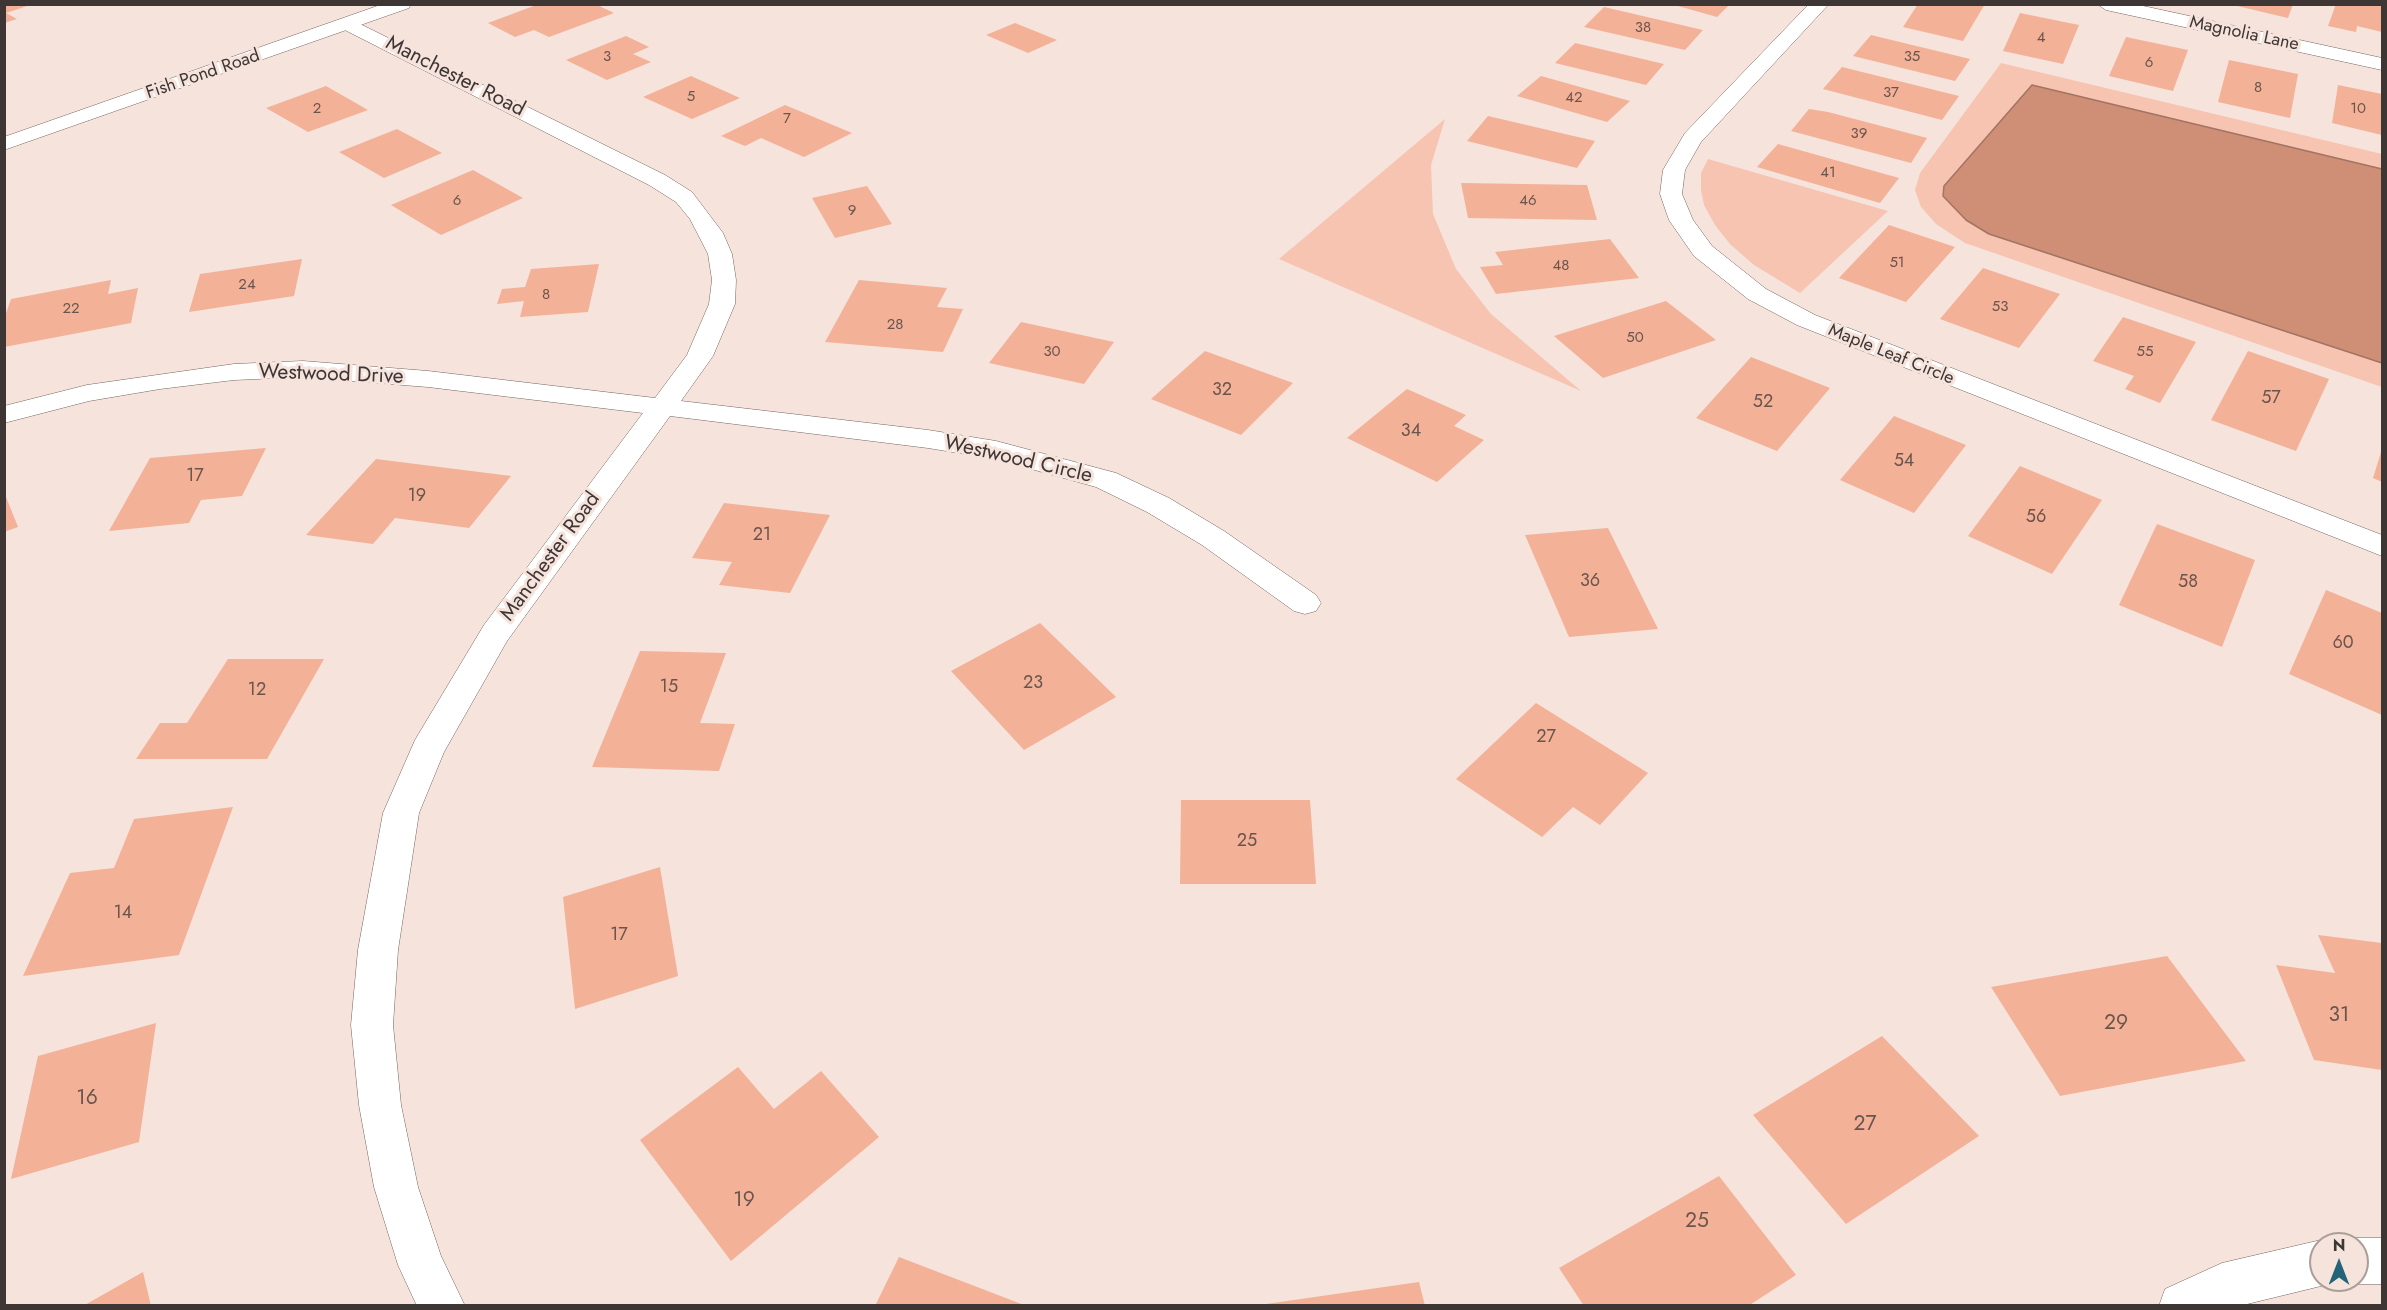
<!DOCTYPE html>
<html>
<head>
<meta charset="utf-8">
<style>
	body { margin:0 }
	#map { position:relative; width:2387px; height:1310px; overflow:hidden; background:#f5e3dc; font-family:Jost,sans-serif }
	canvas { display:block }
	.frame { position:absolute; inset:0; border:6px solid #3d3634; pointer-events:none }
	.north { position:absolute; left:2309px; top:1232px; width:60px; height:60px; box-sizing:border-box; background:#f5e3dc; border:2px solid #ab9e99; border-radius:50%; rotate:0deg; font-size:16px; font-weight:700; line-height:24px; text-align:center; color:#3d3634 }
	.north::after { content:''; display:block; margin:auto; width:21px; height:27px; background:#236478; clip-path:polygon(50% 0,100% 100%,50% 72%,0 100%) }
</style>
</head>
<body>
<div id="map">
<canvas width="2387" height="1310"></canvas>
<div class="frame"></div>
<div class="north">N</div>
</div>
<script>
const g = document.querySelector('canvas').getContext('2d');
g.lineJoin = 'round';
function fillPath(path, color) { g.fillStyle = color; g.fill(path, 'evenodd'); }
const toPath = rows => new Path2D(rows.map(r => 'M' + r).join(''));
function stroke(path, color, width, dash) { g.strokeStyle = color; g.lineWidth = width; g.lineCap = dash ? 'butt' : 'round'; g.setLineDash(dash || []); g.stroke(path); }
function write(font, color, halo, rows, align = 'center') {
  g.font = font + ' Jost,sans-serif'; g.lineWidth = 6; g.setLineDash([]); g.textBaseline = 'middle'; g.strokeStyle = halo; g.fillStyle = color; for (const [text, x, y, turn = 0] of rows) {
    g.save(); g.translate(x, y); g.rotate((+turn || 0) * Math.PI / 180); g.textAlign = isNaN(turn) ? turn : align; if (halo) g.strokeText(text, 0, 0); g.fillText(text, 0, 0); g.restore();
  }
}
fillPath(toPath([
	[2001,63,2382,154,2382,387,1965,243,1936,224,1921,207,1915,190,1920,173],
	[1445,119,1431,165,1433,214,1456,269,1491,314,1581,391,1279,259],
	[1708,159,1888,211,1800,293,1754,265,1730,244,1715,225,1704,205,1701,190,1701,173]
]), '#f7c4b1');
const water = toPath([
	[2032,85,2382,169,2382,363,1989,234,1966,220,1943,196,1944,186,2032,85]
]);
fillPath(water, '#ce8f76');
stroke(water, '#a27462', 1.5);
fillPath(toPath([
	[4,4,24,4,27,6,6,13,17,19,4,23],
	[539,4,595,4,614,13,549,37,534,30,515,37,488,23],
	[1671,4,1730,4,1717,17],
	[1918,4,1985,4,1963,41,1903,27],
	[2229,4,2293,4,2288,18],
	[2336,4,2382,4,2382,32,2357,26,2356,32,2328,26],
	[1604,7,1703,30,1685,50,1584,27],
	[2020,13,2079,25,2063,64,2003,51],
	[1015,23,1057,40,1028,53,986,35],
	[1871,35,1970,59,1955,81,1853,56],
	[626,36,649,47,633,54,651,62,607,80,566,60],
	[2126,37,2188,50,2173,91,2109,76],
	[1575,43,1664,64,1646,85,1555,63],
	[2229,60,2298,74,2290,118,2218,102],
	[1842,67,1959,96,1942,120,1823,89],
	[691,76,740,98,692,119,643,97],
	[1541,76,1630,101,1607,122,1517,96],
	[2338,85,2382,94,2382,135,2332,123],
	[326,86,368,110,308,132,266,108],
	[785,105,852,133,804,157,761,138,745,146,721,136],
	[1809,109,1828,112,1927,138,1911,163,1791,131],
	[1488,116,1595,141,1577,168,1467,141],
	[397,129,442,153,384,178,339,152],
	[1778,144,1899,178,1880,203,1757,167],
	[473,170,523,198,441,235,391,205],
	[1461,183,1587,185,1597,220,1468,218],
	[867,186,892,224,835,238,812,198],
	[1889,225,1955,247,1906,302,1839,278],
	[1610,239,1639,278,1496,294,1480,267,1503,265,1495,252],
	[302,259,294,296,189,312,200,274],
	[599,264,588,312,520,317,524,301,497,304,502,289,525,287,531,269],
	[1983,268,2060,294,2019,348,1940,319],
	[111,280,108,294,138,288,131,323,4,347,4,319,11,299],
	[859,280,947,288,937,307,963,309,943,352,825,342],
	[1666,301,1716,340,1603,378,1554,336],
	[2123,317,2196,342,2160,403,2125,389,2134,376,2093,361],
	[1021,322,1114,342,1084,384,989,363],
	[1205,351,1293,383,1241,435,1151,399],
	[2248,351,2329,379,2296,451,2211,420],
	[1751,357,1830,388,1777,451,1696,418],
	[1407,389,1466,415,1454,426,1484,440,1437,482,1347,438],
	[1894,416,1966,445,1914,513,1840,480],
	[266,448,242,496,201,500,189,523,109,531,150,458],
	[2382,449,2382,482,2373,478],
	[376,459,511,476,469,528,395,518,373,544,306,535],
	[2020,466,2102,500,2052,574,1968,536],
	[4,492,18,527,4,532],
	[724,503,830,515,790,593,719,585,732,562,692,558],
	[2157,524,2255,560,2222,647,2119,605],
	[1608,528,1658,629,1569,637,1525,535],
	[2326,590,2382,613,2382,715,2289,674],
	[1040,623,1116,697,1024,750,951,671],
	[640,651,726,653,700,723,735,724,719,771,592,767],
	[228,659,324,659,267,759,136,759,160,723,187,723],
	[1536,703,1648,773,1600,825,1573,807,1542,837,1456,779],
	[1181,800,1310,800,1316,884,1180,884],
	[233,807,179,955,23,976,70,873,114,868,134,819],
	[660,867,678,976,575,1009,563,897],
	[2318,935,2382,943,2382,1070,2314,1060,2276,965,2335,973],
	[2167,956,2246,1061,2060,1096,1991,987],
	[156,1023,139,1142,11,1179,38,1056],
	[1882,1036,1979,1136,1846,1224,1753,1115],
	[738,1067,774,1109,821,1071,879,1137,731,1261,640,1140],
	[1719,1176,1796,1275,1748,1306,1584,1306,1559,1268],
	[899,1257,1024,1305,1024,1306,875,1306],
	[143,1272,151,1306,83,1306],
	[1419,1282,1425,1306,1266,1306,1266,1304]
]), '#f3b198');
const street = toPath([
	[1809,4,1829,4,1701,142,1685,170,1682,194,1693,220,1712,246,1766,289,1815,315,2382,535,2382,556,1797,325,1748,299,1694,256,1669,220,1660,194,1663,170,1685,133,1809,4],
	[2097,4,2134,4,2382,58,2382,70,2106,10,2097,4],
	[348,18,665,175,692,192,723,233,732,254,736,280,735,304,713,356,681,401,928,430,996,441,1116,473,1169,498,1224,531,1316,595,1321,603,1316,611,1305,614,1294,611,1202,545,1147,512,1096,487,995,459,928,448,670,416,507,641,444,752,419,813,398,950,393,1025,401,1105,418,1187,441,1256,465,1306,417,1306,398,1265,374,1187,359,1105,351,1025,358,950,383,813,415,740,484,625,643,413,428,387,303,377,234,380,160,389,89,401,4,423,4,406,87,385,234,364,303,361,428,371,655,398,687,355,709,304,712,280,708,254,690,219,676,202,649,185,341,28,338,24,348,18],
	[2357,1238,2382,1238,2382,1284,2357,1284,2347,1280,2357,1280,2357,1244,2342,1244,2357,1238],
	[2321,1240,2331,1244,2321,1244,2321,1280,2336,1280,2321,1286,2239,1306,2159,1306,2165,1289,2222,1263,2321,1240]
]);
const secondary = toPath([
	[383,4,411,4,409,8,4,150,4,137,383,4]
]);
stroke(street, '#75655f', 1);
stroke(secondary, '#75655f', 1);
fillPath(street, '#fff');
fillPath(secondary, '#fff');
write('15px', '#6a554d', null, [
	["38",1643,28],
	["4",2041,38],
	["3",607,57],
	["35",1912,57],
	["6",2149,63],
	["8",2258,88],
	["37",1891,93],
	["5",691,97],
	["42",1574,98],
	["2",317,109],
	["10",2358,109],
	["7",787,119],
	["39",1859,134],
	["41",1828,173],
	["6",457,201],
	["46",1528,201],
	["9",852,211],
	["51",1897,263],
	["48",1561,266],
	["24",247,285],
	["8",546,295],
	["53",2000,307],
	["22",71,309],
	["28",895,325],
	["50",1635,338],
	["30",1052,352],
	["55",2145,352]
]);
write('18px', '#3d3634', '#f5e3dc', [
	["Magnolia Lane",2244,34,12],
	["Fish Pond Road",203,75,-19],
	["Maple Leaf Circle",1891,355,22]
]);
write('18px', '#6a554d', null, [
	["32",1222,391],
	["57",2271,399],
	["52",1763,403],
	["34",1411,432],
	["54",1904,462],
	["17",195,477],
	["19",417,497],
	["56",2036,518],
	["21",762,536],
	["36",1590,582],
	["58",2188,583],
	["60",2343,644],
	["23",1033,684],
	["15",669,688],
	["12",257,691],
	["27",1546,738],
	["25",1247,842],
	["14",123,914],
	["17",619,936]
]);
write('21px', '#3d3634', '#f5e3dc', [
	["Manchester Road",455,77,27],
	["Westwood Drive",331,375,2],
	["Westwood Circle",1018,460,13],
	["Manchester Road",551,557,-54]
]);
write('21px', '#6a554d', null, [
	["31",2339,1016],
	["29",2116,1024],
	["16",87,1099],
	["27",1865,1125],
	["19",744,1201],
	["25",1697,1222]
]);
</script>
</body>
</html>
